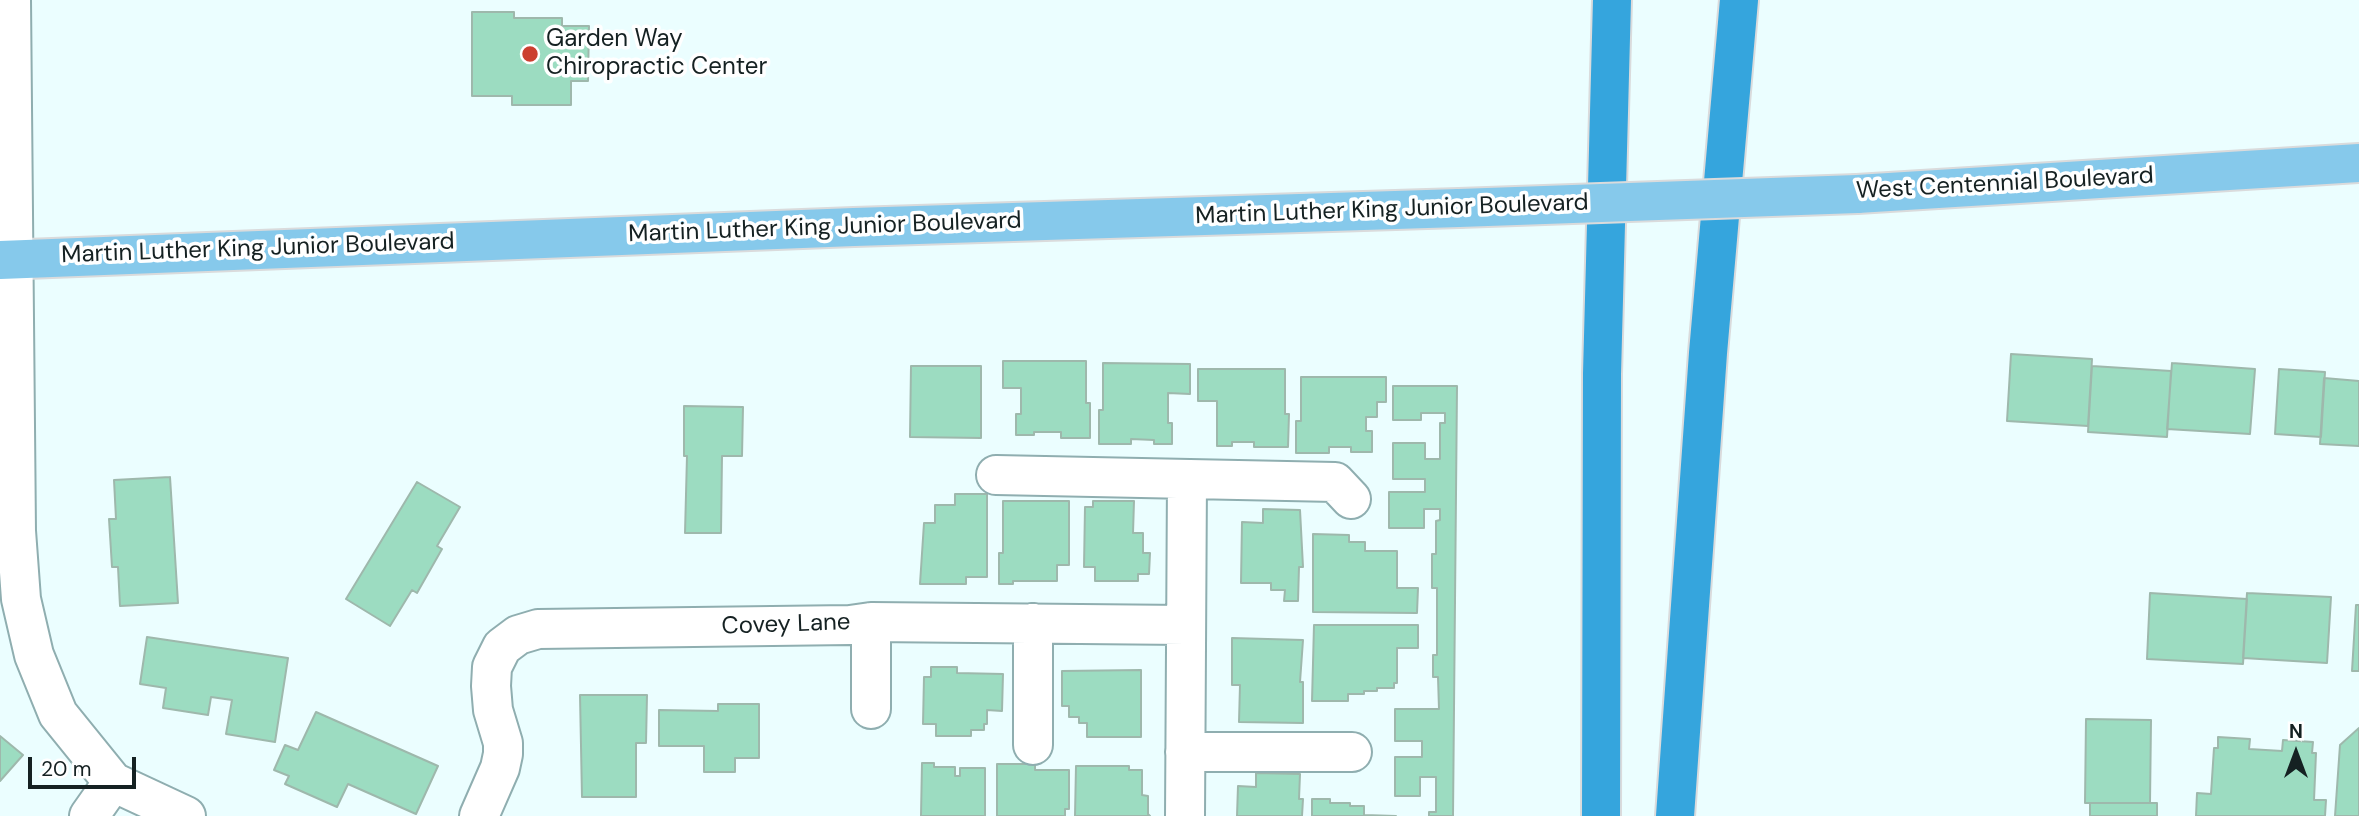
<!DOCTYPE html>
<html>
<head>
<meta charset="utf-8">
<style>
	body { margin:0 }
	#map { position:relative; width:2359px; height:816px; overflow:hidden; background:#ebfeff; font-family:"DM Sans",sans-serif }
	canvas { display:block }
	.north { position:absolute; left:2261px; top:718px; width:70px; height:70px; -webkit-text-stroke:5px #fff; paint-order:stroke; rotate:0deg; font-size:19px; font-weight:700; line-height:28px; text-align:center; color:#152122 }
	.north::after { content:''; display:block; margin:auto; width:24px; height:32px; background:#152122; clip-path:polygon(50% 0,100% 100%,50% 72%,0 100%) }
	.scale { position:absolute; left:28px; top:757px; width:108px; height:32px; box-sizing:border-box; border:4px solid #152122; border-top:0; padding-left:9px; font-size:21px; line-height:24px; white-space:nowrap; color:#152122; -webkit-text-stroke:5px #fff; paint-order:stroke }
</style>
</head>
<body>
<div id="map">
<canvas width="2359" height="816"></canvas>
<div class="north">N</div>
<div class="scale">20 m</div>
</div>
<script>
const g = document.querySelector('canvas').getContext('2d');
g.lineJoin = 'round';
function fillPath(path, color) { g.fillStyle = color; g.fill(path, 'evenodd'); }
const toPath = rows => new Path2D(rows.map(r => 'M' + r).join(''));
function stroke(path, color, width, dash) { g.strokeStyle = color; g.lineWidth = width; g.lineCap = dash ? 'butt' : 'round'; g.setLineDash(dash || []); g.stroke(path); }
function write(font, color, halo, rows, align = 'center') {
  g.font = font + ' "DM Sans",sans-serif'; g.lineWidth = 7; g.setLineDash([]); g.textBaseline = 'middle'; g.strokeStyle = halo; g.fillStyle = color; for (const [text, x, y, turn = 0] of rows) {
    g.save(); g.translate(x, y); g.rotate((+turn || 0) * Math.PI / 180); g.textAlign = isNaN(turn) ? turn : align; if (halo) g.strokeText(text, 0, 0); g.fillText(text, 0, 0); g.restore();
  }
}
const building = toPath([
	[472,12,514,12,514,18,562,18,562,26,589,26,588,81,571,81,571,105,512,105,512,96,472,96,472,12],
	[2011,354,2092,359,2088,426,2007,421,2011,354],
	[1003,361,1086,361,1086,403,1090,403,1090,438,1061,438,1061,432,1034,432,1034,435,1016,435,1016,414,1021,414,1021,388,1003,388,1003,361],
	[1103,363,1190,364,1190,394,1168,393,1168,423,1172,423,1172,444,1154,444,1154,440,1131,439,1131,444,1099,444,1099,410,1103,410,1103,363],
	[2172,363,2255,369,2250,434,2167,429,2172,363],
	[911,366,981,366,981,438,910,437,911,366],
	[2092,366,2171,371,2167,437,2088,432,2092,366],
	[1198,369,1285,369,1285,414,1289,414,1288,447,1254,447,1254,442,1232,442,1232,446,1217,446,1217,401,1198,401,1198,369],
	[2279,369,2325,372,2321,437,2275,434,2279,369],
	[1301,377,1386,377,1386,402,1377,402,1377,417,1366,417,1366,431,1372,431,1372,452,1351,452,1351,447,1329,447,1329,453,1296,453,1296,421,1301,421,1301,377],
	[2324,378,2359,381,2359,446,2320,444,2324,378],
	[1393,386,1457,386,1453,816,1429,816,1429,812,1436,812,1436,777,1420,777,1420,796,1395,796,1395,757,1422,757,1422,741,1395,741,1395,709,1439,709,1438,677,1433,677,1433,655,1437,655,1437,588,1432,588,1432,554,1436,554,1436,521,1440,520,1440,509,1424,509,1424,528,1389,528,1389,492,1425,492,1425,479,1393,479,1393,443,1425,443,1425,459,1440,459,1440,423,1445,423,1445,413,1421,413,1421,420,1393,420,1393,386],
	[684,406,743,407,742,456,722,456,721,533,685,533,687,456,684,456,684,406],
	[170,477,178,603,120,606,118,567,112,567,109,519,116,519,114,480,170,477],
	[417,482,460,507,437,546,442,549,417,593,412,590,390,626,346,599,417,482],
	[955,494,987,494,987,577,966,577,966,584,920,584,924,523,935,523,935,505,955,505,955,494],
	[1003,501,1069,501,1069,565,1057,565,1057,581,1013,581,1013,584,999,584,999,553,1003,553,1003,501],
	[1093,501,1134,501,1133,533,1143,533,1143,553,1150,553,1149,574,1138,574,1138,581,1095,581,1095,567,1084,567,1085,507,1093,507,1093,501],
	[1263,509,1300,510,1303,567,1299,567,1298,601,1284,601,1285,590,1271,590,1271,583,1241,583,1242,522,1263,523,1263,509],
	[1313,534,1349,535,1349,542,1365,542,1365,551,1397,551,1397,588,1418,588,1417,613,1313,612,1313,534],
	[2150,593,2247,599,2243,664,2147,659,2150,593],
	[2247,593,2331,597,2327,663,2243,658,2247,593],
	[2356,605,2359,605,2359,671,2352,671,2356,605],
	[1314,625,1418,625,1418,648,1397,648,1397,683,1394,683,1394,688,1377,688,1377,691,1364,691,1364,694,1348,694,1348,701,1312,701,1314,625],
	[147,637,288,658,275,742,226,734,232,700,211,697,208,715,163,708,166,688,140,684,147,637],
	[1232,638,1303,640,1300,682,1303,682,1303,723,1239,722,1240,685,1232,685,1232,638],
	[931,667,957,667,957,673,1003,674,1002,711,987,710,987,724,984,724,984,730,971,730,971,736,936,736,936,724,923,724,924,677,931,677,931,667],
	[1141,670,1141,737,1087,737,1087,723,1079,723,1079,717,1069,717,1069,706,1062,706,1062,671,1141,670],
	[580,695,647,695,646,743,636,743,636,797,582,797,580,695],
	[718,704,759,704,759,758,735,758,735,772,704,772,704,746,659,746,659,710,718,711,718,704],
	[316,712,438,766,416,814,348,784,337,807,285,784,289,776,274,770,285,745,298,750,316,712],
	[2086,719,2151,720,2150,803,2085,803,2086,719],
	[2359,728,2359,816,2335,816,2340,745,2359,728],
	[0,736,23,755,0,781,0,736],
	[2218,737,2250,739,2249,749,2282,751,2283,740,2313,742,2312,753,2316,753,2314,800,2326,800,2325,816,2196,816,2197,793,2211,794,2214,748,2218,748,2218,737],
	[922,763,934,763,934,767,955,767,955,776,960,776,960,768,985,768,985,816,921,816,922,763],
	[997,764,1035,764,1035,770,1069,770,1069,809,1065,809,1065,816,997,816,997,764],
	[1076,766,1129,766,1129,770,1142,770,1142,795,1148,796,1148,814,1150,816,1075,816,1076,766],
	[1256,773,1300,774,1299,799,1303,799,1302,816,1237,816,1238,786,1256,787,1256,773],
	[1312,799,1330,799,1330,803,1350,803,1350,806,1364,806,1364,815,1396,816,1312,816,1312,799],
	[2090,803,2157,803,2157,816,2090,816,2090,803]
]);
fillPath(building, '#9cdcc1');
stroke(building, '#9eb8ac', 2);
const minor = toPath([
	[11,0,16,531,21,599,34,655,58,714,113,782,186,816],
	[996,475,1335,482,1351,499],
	[871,622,871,709],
	[1033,623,1033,745],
	[1185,752,1352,752],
	[89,816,113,782],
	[479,816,500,768,503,754,503,743,493,710,491,686,492,667,502,647,518,635,538,629,850,625,871,622,1185,625],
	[1185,816,1187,479]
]);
const major = toPath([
	[1857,194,2359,163],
	[0,260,854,227,1459,208]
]);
const highway = toPath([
	[1601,816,1602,374,1612,0],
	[1675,816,1708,353,1739,0]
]);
stroke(minor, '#8faeb0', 42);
stroke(major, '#dadbdc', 42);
stroke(highway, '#dadbdc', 42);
stroke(minor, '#fff', 38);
stroke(major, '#86c9eb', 38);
stroke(highway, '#35a5dd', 38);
const majorBridge = toPath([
	[1459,208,1857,194]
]);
stroke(majorBridge, '#dadbdc', 42, []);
stroke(majorBridge, '#86c9eb', 38);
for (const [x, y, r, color] of [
	[530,54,9,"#cc3f2f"]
]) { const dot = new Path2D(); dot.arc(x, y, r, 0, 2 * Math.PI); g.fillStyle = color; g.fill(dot); stroke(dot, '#fff', 2.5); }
write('24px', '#152122', '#fff', [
	["Garden Way",546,40],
	["Chiropractic Center",546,68]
], 'left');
write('24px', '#152122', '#fff', [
	["West Centennial Boulevard",2005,184,-3],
	["Martin Luther King Junior Boulevard",1392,210,-2],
	["Martin Luther King Junior Boulevard",825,228,-2],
	["Martin Luther King Junior Boulevard",258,249,-2],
	["Covey Lane",786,625,-2]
]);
</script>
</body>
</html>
